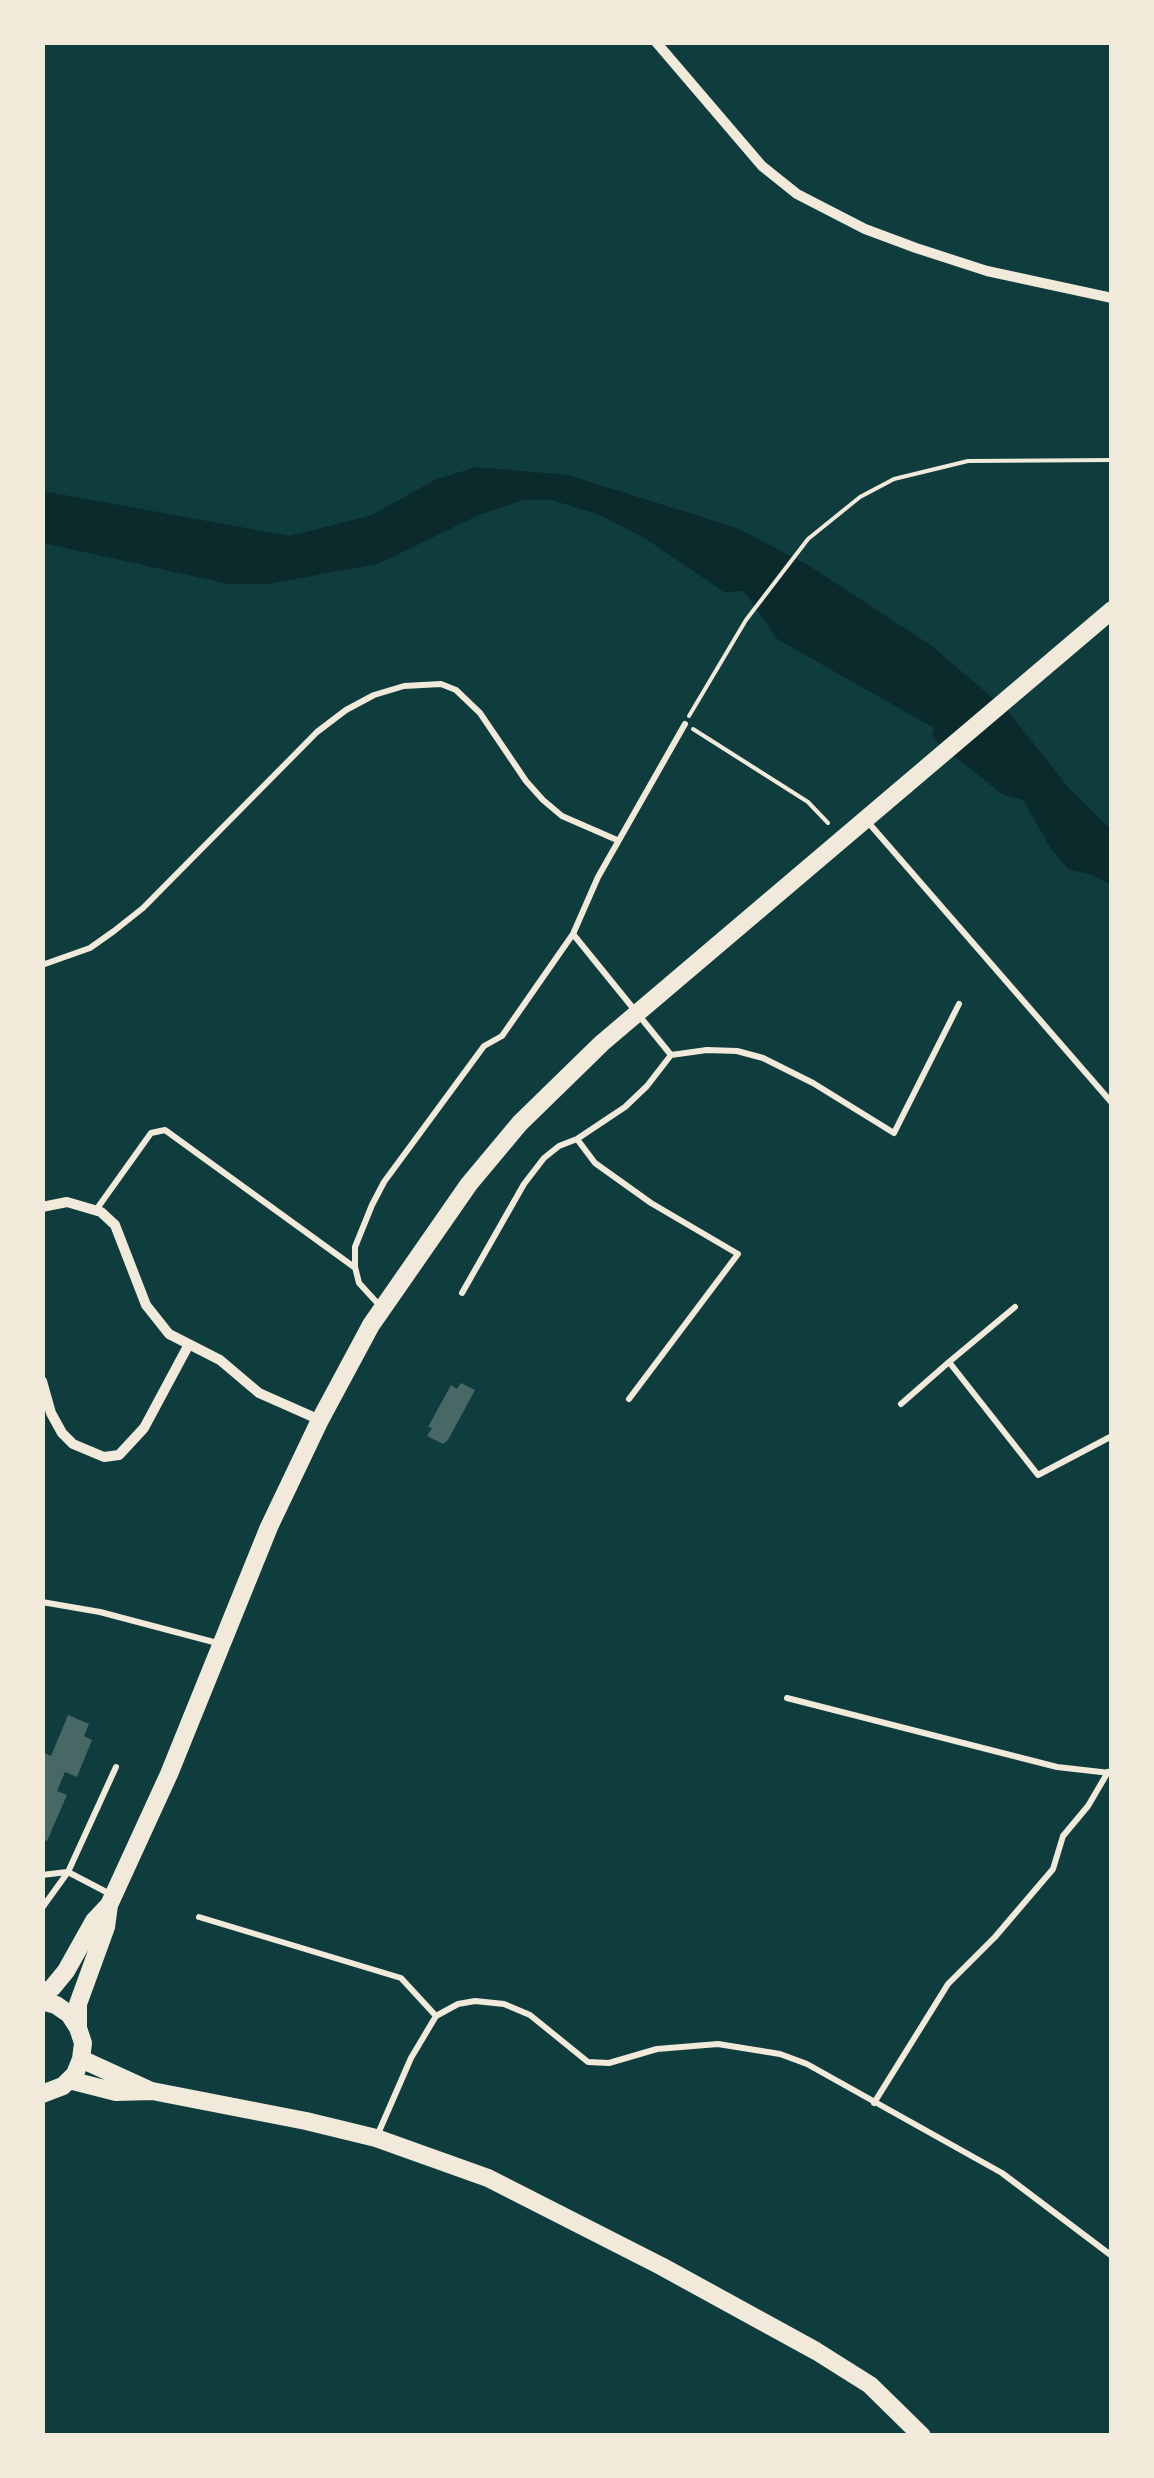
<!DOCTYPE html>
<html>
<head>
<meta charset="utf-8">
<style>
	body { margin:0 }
	#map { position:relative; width:1154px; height:2478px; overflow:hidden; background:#0f3d3e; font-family:Rubik,sans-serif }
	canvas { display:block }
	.frame { position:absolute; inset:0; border:45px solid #f1e9da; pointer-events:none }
</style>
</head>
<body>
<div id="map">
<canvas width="1154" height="2478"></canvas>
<div class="frame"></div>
</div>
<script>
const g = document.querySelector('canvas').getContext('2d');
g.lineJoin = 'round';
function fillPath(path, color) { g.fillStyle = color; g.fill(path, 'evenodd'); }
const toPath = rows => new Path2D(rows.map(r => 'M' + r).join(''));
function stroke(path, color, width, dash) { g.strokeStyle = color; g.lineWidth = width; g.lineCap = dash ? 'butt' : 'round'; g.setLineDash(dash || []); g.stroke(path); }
fillPath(toPath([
	[476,467,568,475,737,528,808,565,932,646,1008,711,1069,788,1111,830,1111,885,1090,874,1069,870,1051,849,1023,800,1003,795,938,743,932,736,934,728,777,639,744,591,724,592,646,539,600,515,552,500,524,500,479,515,378,564,267,584,229,584,43,543,42,491,290,536,372,515,437,479]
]), '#0a2a2b');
fillPath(toPath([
	[461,1383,475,1390,448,1440,443,1444,427,1436,432,1428,428,1427,451,1385,457,1389],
	[68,1715,89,1724,84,1736,92,1740,77,1777,65,1772,57,1791,67,1795,47,1841,42,1839,42,1752,51,1756]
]), '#486865');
stroke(toPath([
	[689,716,746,620,808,539,860,497,894,479,968,461,1112,460],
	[693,729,808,802,828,823]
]), '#f1e9da', 4);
stroke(toPath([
	[867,821,1112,1103],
	[573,934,671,1055],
	[42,965,90,948,114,931,143,908,317,732,346,710,374,695,404,686,441,684,456,690,480,713,526,781,543,800,562,816,617,840],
	[96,1210,151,1133,165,1130,354,1267],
	[462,1293,524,1184,544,1158,559,1146,577,1139],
	[381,1307,359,1283,355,1267,355,1247,372,1205,384,1182,484,1046,502,1036,573,934,598,877,685,724],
	[1015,1307,949,1362,1038,1475,1112,1436],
	[629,1399,738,1254,651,1203,595,1163,577,1139,625,1107,647,1086,671,1055,707,1050,737,1051,763,1058,813,1083,894,1133,959,1004],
	[901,1404,949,1362],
	[42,1602,100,1612,221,1644],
	[787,1698,1057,1767,1110,1773],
	[42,1875,67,1872],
	[112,1895,68,1872,116,1767],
	[42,1908,68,1872],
	[199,1917,401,1978,436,2016],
	[874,2103,948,1984,995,1937,1053,1869,1063,1836,1088,1806,1108,1772],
	[377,2136,411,2058,436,2016,458,2004,475,2001,504,2004,530,2015,588,2062,609,2063,657,2049,718,2044,780,2054,807,2064,1002,2173,1112,2256]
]), '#f1e9da', 6);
stroke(toPath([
	[656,42,762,166,797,194,865,229,916,248,987,271,1112,298],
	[42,1207,67,1202,101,1212,115,1225,146,1305,169,1334,220,1360,259,1393,320,1420],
	[42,1381,51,1413,62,1433,73,1444,104,1457,119,1455,144,1428,188,1346]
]), '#f1e9da', 10);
stroke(toPath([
	[42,1993,52,1988,66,1971,94,1921,109,1905],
	[42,2001,56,2005,69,2014,78,2028,83,2043,81,2059,75,2074,63,2086,42,2094],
	[78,2028,78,2004,106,1927,109,1905,169,1774,269,1527,320,1420,371,1325,469,1184,520,1123,602,1043,1112,610],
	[81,2059,151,2091],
	[69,2080,116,2092,152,2091,306,2121,376,2138,488,2178,661,2266,816,2351,870,2385,922,2436]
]), '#f1e9da', 18);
</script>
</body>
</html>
